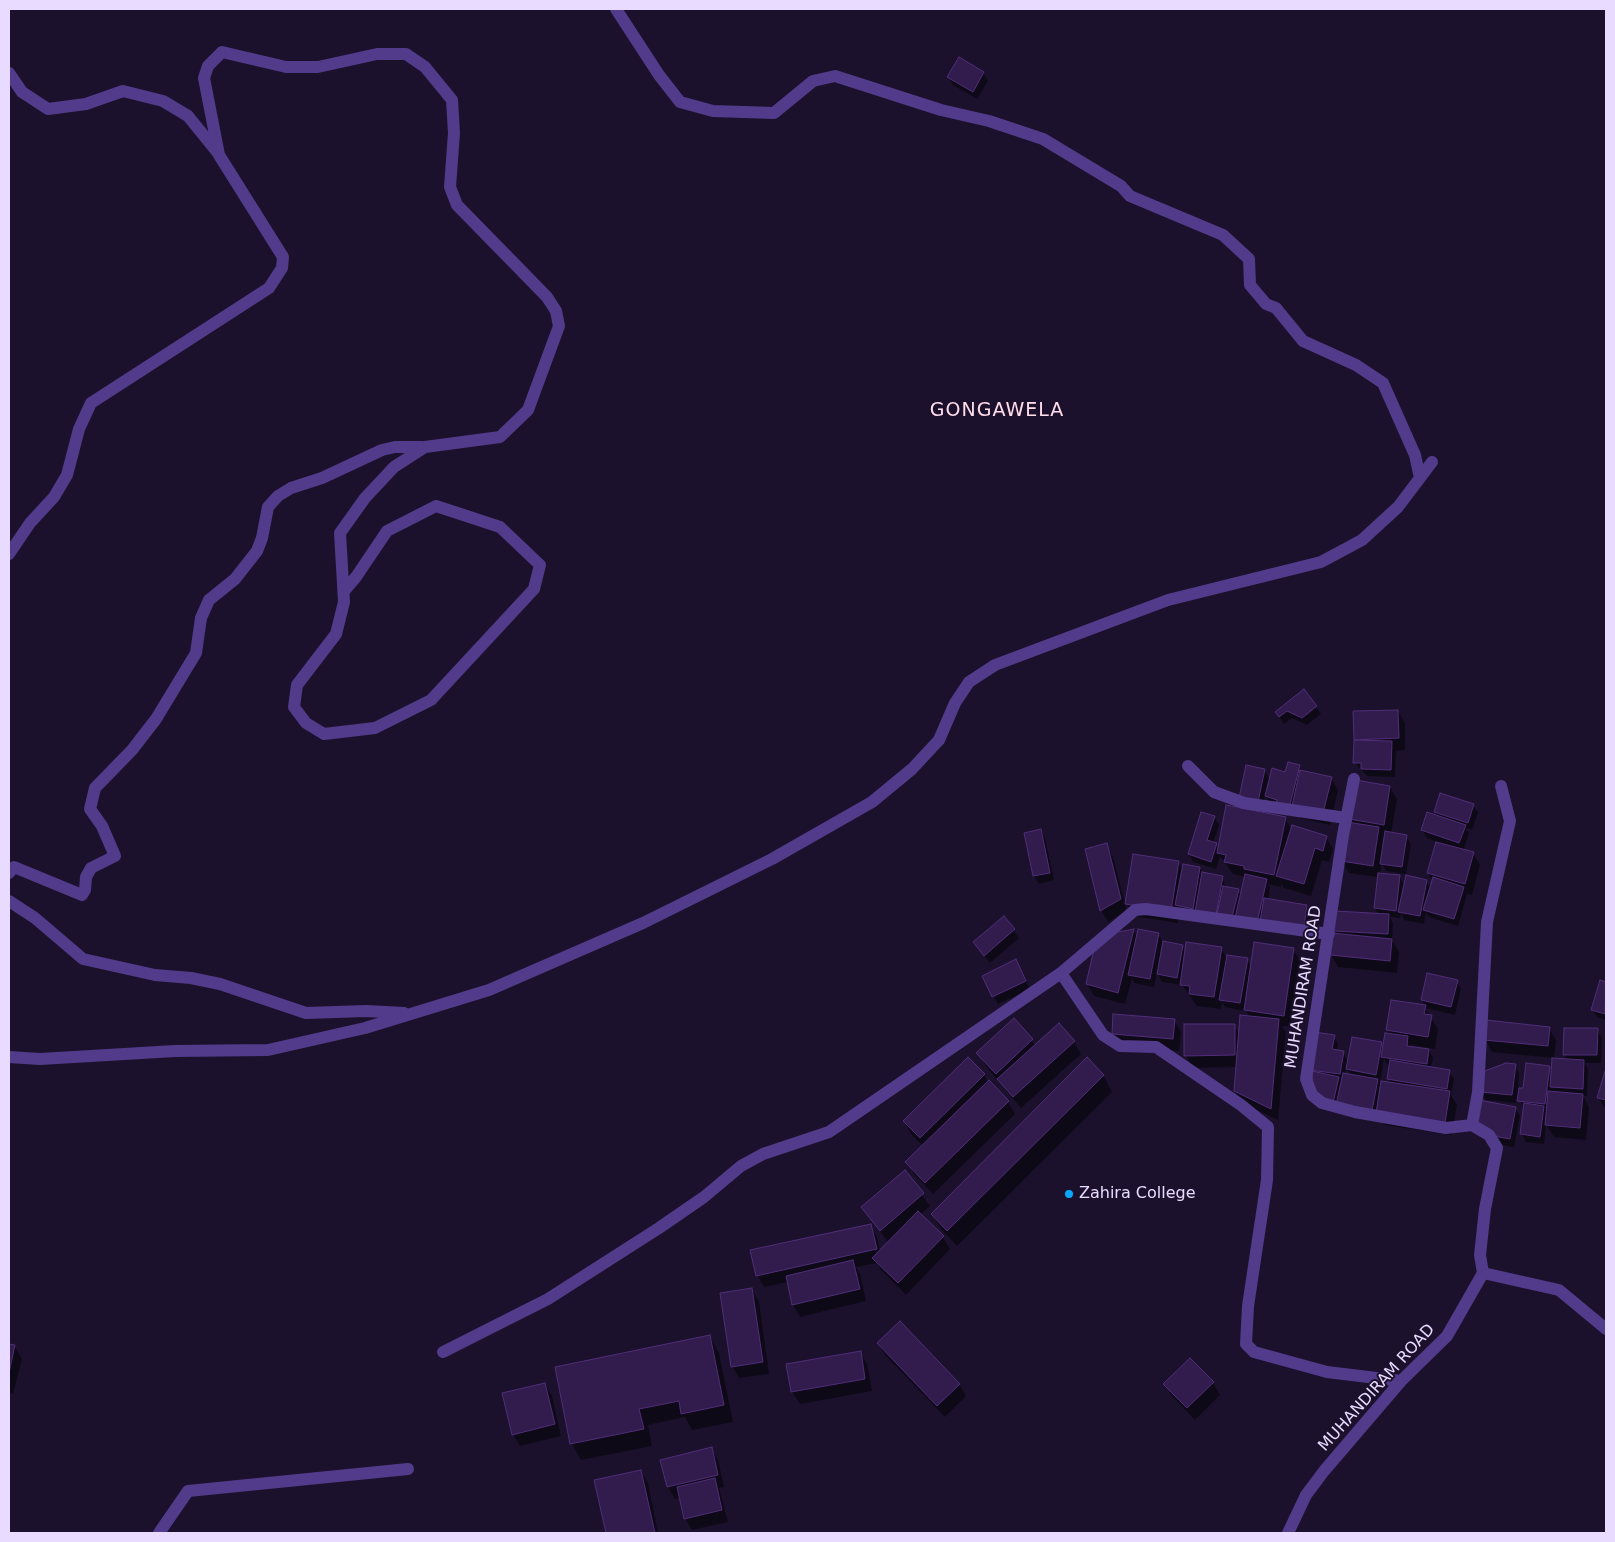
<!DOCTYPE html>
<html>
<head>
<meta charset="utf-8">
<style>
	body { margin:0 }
	#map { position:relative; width:1615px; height:1542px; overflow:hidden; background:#1c112c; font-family:"DejaVu Sans",sans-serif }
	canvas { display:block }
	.frame { position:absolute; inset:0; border:10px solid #e8dbff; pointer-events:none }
</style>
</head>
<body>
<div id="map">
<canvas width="1615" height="1542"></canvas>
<div class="frame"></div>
</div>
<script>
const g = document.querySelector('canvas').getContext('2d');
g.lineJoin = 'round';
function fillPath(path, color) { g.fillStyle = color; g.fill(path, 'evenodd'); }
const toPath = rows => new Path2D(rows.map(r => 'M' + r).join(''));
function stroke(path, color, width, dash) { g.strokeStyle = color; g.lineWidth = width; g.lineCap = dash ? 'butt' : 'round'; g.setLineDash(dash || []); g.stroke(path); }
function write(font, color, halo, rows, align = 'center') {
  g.font = font + ' "DejaVu Sans",sans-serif'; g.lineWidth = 4; g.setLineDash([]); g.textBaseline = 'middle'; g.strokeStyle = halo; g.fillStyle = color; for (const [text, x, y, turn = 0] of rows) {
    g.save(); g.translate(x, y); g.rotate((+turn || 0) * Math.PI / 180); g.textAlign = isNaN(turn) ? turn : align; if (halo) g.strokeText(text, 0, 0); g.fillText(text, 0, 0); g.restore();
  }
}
fillPath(toPath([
	[983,73,988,81,977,99,953,85,949,77],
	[1304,690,1321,714,1307,725,1292,718,1284,724,1276,712],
	[1398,711,1405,723,1405,750,1396,751,1395,777,1367,776,1354,762,1355,739],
	[1300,766,1303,772,1331,778,1338,790,1330,825,1300,818,1295,809,1270,804,1265,795,1262,809,1245,806,1264,770,1270,780],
	[1390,787,1397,799,1391,834,1406,836,1411,844,1406,874,1386,871,1382,864,1380,874,1399,876,1405,886,1426,881,1431,889,1433,881,1428,873,1437,842,1427,838,1422,830,1438,817,1435,812,1473,805,1478,813,1472,830,1466,828,1469,833,1463,851,1473,853,1480,865,1472,895,1467,894,1458,926,1429,917,1426,912,1424,924,1404,920,1401,913,1400,918,1390,917,1393,923,1392,940,1399,952,1397,973,1338,967,1331,955,1337,935,1335,931,1379,915,1375,908,1378,877,1349,873,1342,861,1353,824,1350,819],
	[1214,817,1219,825,1213,843,1219,848,1285,818,1292,830,1326,837,1333,849,1329,862,1322,860,1311,896,1284,888,1281,883,1281,887,1268,884,1270,888,1268,900,1307,907,1311,914,1308,935,1179,913,1178,923,1133,916,1126,904,1134,855,1178,862,1183,870,1200,868,1203,874,1222,877,1226,888,1238,890,1241,896,1245,877,1233,874,1220,856,1216,869,1193,862,1189,854],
	[1041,830,1045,838,1054,880,1039,884,1034,876,1026,834],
	[1106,845,1113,857,1127,911,1108,922,1101,910],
	[1003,917,1019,938,990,963,974,943],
	[1134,931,1137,937,1158,934,1163,942,1182,946,1186,952,1221,948,1227,959,1247,959,1251,967,1293,949,1300,961,1290,1027,1282,1026,1286,1032,1278,1120,1242,1103,1235,1091,1237,1067,1193,1068,1186,1056,1234,1025,1240,1035,1250,1017,1244,1008,1244,1011,1225,1007,1222,1002,1221,1009,1197,1006,1182,985,1162,982,1157,972,1154,987,1134,983,1132,978,1125,1004,1094,996,1087,984,1095,950],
	[1020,968,1030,989,998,1004,983,977],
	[1457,981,1461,989,1455,1015,1425,1008,1438,1029,1435,1049,1411,1045,1411,1048,1429,1050,1433,1058,1431,1068,1449,1072,1454,1079,1451,1095,1457,1105,1452,1135,1384,1125,1377,1113,1337,1111,1310,1069,1334,1036,1338,1044,1337,1051,1343,1052,1348,1062,1381,1044,1384,1048,1390,1035,1388,1030,1392,1001,1426,1007,1422,1000],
	[1384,1059,1387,1064,1391,1065,1388,1079,1391,1083,1380,1082],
	[1346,1067,1351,1076,1345,1074],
	[1601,982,1606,983,1606,1020,1597,1017,1592,1010],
	[1114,1016,1174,1020,1181,1032,1179,1051,1120,1046,1113,1034],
	[1014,1020,1036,1046,1074,1042,1081,1054,1021,1108,985,1065,978,1053],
	[1549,1028,1556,1040,1554,1059,1567,1060,1564,1055,1597,1030,1602,1037,1601,1063,1585,1063,1588,1069,1587,1096,1583,1096,1589,1107,1586,1140,1554,1137,1546,1125,1544,1144,1526,1142,1522,1134,1525,1108,1517,1097,1516,1103,1486,1100,1481,1092,1515,1065,1519,1073,1518,1089,1524,1090,1549,1067,1552,1072,1553,1058,1492,1052,1485,1039],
	[1606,1072,1606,1110,1598,1097],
	[984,1074,988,1082,1008,1102,1015,1114,933,1194,914,1174,907,1162,923,1146,911,1134,904,1121],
	[1103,1075,1112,1092,957,1246,942,1230,932,1214],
	[1515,1108,1520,1116,1514,1147,1498,1144,1481,1131],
	[905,1172,930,1206,920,1215,943,1237,950,1249,906,1295,881,1270,877,1263,856,1267,860,1274,866,1301,800,1317,793,1305,788,1282,764,1287,757,1275,870,1225,877,1237,880,1251,889,1243,862,1208],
	[752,1290,759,1302,769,1374,739,1378,732,1366],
	[710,1337,719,1353,733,1422,692,1430,685,1417,648,1425,652,1446,581,1460,572,1444,556,1368],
	[878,1343,959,1384,966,1396,945,1417,885,1355],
	[9,1345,15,1347,22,1359,13,1394,9,1393],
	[860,1352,867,1364,872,1391,800,1404,792,1392],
	[1213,1383,1220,1395,1195,1420,1172,1396,1165,1384],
	[545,1384,552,1396,561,1436,520,1446,513,1434],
	[711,1448,718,1460,724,1487,719,1488,728,1522,692,1530,685,1518,680,1498,675,1499,668,1487],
	[641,1471,648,1483,658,1533,607,1533,596,1481]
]), '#0007');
const building = toPath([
	[959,57,984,72,973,92,947,77,959,57],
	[1304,689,1317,706,1302,718,1287,711,1279,717,1275,712,1304,689],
	[1398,710,1399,738,1354,740,1353,711,1398,710],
	[1354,740,1392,741,1391,770,1361,769,1361,763,1353,763,1354,740],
	[1288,762,1300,765,1289,808,1276,805,1277,800,1265,796,1272,768,1285,772,1288,762],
	[1246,765,1265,769,1258,802,1239,798,1246,765],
	[1300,770,1332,777,1323,813,1292,806,1300,770],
	[1356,780,1390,786,1384,825,1349,819,1356,780],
	[1440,793,1474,804,1468,823,1434,812,1440,793],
	[1226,805,1286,817,1274,875,1244,869,1244,866,1224,862,1226,855,1217,853,1226,805],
	[1201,812,1215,816,1207,840,1217,843,1211,862,1188,854,1201,812],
	[1427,812,1466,825,1459,843,1421,830,1427,812],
	[1347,822,1379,827,1373,866,1341,861,1347,822],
	[1292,825,1327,836,1323,851,1315,848,1304,884,1276,876,1292,825],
	[1041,829,1050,873,1033,876,1024,833,1041,829],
	[1385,831,1407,835,1402,867,1380,864,1385,831],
	[1436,842,1474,852,1465,884,1427,873,1436,842],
	[1107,843,1121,899,1100,911,1085,849,1107,843],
	[1133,854,1179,861,1171,911,1125,904,1133,854],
	[1183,864,1200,867,1193,909,1175,905,1183,864],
	[1202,872,1223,876,1216,915,1195,912,1202,872],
	[1378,873,1400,875,1396,911,1374,908,1378,873],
	[1245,874,1267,879,1257,923,1235,918,1245,874],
	[1406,875,1427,880,1420,916,1398,912,1406,875],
	[1433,877,1464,887,1454,919,1423,910,1433,877],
	[1223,886,1239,889,1232,917,1217,914,1223,886],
	[1264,898,1307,905,1304,928,1260,921,1264,898],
	[1335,911,1389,914,1388,934,1333,931,1335,911],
	[1004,916,1015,929,984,956,973,942,1004,916],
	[1134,929,1118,993,1086,984,1094,949,1113,933,1134,929],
	[1138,929,1159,933,1150,979,1128,975,1138,929],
	[1332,933,1392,939,1390,961,1330,955,1332,933],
	[1163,941,1183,945,1177,978,1157,974,1163,941],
	[1186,942,1222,947,1214,997,1189,994,1190,986,1180,985,1186,942],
	[1254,942,1294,948,1284,1016,1244,1010,1254,942],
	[1227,955,1248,958,1240,1003,1219,1000,1227,955],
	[1016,959,1026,981,992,997,982,976,1016,959],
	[1427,973,1458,980,1451,1007,1421,1000,1427,973],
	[1600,980,1606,982,1605,1014,1591,1010,1600,980],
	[1391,1000,1426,1005,1424,1014,1432,1015,1428,1037,1386,1030,1391,1000],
	[1113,1014,1175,1019,1173,1039,1112,1034,1113,1014],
	[1240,1015,1279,1019,1271,1109,1234,1091,1240,1015],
	[1014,1018,1033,1039,996,1074,976,1053,1014,1018],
	[1486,1020,1550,1027,1548,1046,1484,1040,1486,1020],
	[1059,1023,1075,1041,1013,1097,997,1079,1059,1023],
	[1184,1024,1235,1024,1235,1055,1184,1056,1184,1024],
	[1564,1028,1598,1028,1597,1055,1563,1055,1564,1028],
	[1314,1032,1335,1035,1332,1049,1344,1051,1340,1074,1309,1070,1314,1032],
	[1385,1033,1408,1036,1407,1046,1429,1049,1427,1064,1381,1057,1385,1033],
	[1352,1037,1382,1042,1376,1075,1346,1069,1352,1037],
	[968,1057,985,1074,920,1138,903,1121,968,1057],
	[1087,1057,1104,1075,947,1231,931,1214,1087,1057],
	[1552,1058,1584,1060,1583,1089,1550,1087,1552,1058],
	[1390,1060,1450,1070,1447,1089,1387,1079,1390,1060],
	[1506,1063,1516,1064,1512,1095,1480,1092,1482,1072,1506,1063],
	[1526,1063,1550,1066,1545,1104,1517,1101,1519,1088,1523,1088,1526,1063],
	[1606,1068,1606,1100,1597,1098,1606,1068],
	[1312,1071,1339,1077,1333,1103,1313,1090,1312,1071],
	[1343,1073,1378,1079,1372,1111,1336,1105,1343,1073],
	[989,1080,1009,1101,925,1183,905,1162,989,1080],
	[1381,1081,1450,1091,1445,1123,1376,1113,1381,1081],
	[1548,1091,1583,1094,1580,1128,1545,1125,1548,1091],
	[1479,1100,1516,1107,1510,1139,1493,1136,1475,1123,1479,1100],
	[1524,1103,1544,1106,1540,1137,1520,1134,1524,1103],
	[905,1170,924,1193,880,1231,861,1207,905,1170],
	[918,1211,944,1236,898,1283,872,1258,918,1211],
	[871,1224,877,1249,756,1276,750,1250,871,1224],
	[853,1260,860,1289,792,1305,786,1276,853,1260],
	[752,1288,763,1362,731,1367,720,1293,752,1288],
	[900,1321,960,1384,937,1406,877,1343,900,1321],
	[710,1335,724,1405,681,1414,679,1401,639,1409,644,1429,570,1444,555,1367,710,1335],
	[9,1344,15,1345,9,1373,9,1344],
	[861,1351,865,1379,791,1392,786,1364,861,1351],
	[1190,1358,1214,1382,1187,1408,1163,1384,1190,1358],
	[545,1383,555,1424,512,1435,502,1393,545,1383],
	[712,1447,718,1475,667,1487,660,1460,712,1447],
	[641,1470,655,1533,606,1533,594,1480,641,1470],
	[715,1478,722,1510,684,1519,677,1487,715,1478]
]);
fillPath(building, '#321c4d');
stroke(building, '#502e79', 1);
stroke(toPath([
	[616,9,659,75,680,102,713,111,774,113,813,81,835,76,941,110,989,121,1043,139,1121,186,1130,196,1223,235,1249,259,1250,285,1266,304,1276,308,1303,341,1356,365,1383,383,1415,455,1420,478],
	[9,73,22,92,48,109,86,104,123,91,163,101,188,116,218,153],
	[9,554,30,523,54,497,67,475,79,429,91,403,269,288,282,268,283,257,219,155,204,78,208,66,222,52,286,67,318,67,377,54,406,54,425,67,452,100,454,133,450,187,457,205,547,297,556,311,559,326,528,410,500,437,425,447,394,467,365,498,340,533,342,567,344,602,336,634,297,685,294,707,306,723,324,734,375,728,431,700,534,589,540,565,500,527,436,506,387,531,356,577,344,591],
	[1188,766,1214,792,1244,803,1346,818],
	[1354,779,1343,835,1306,1079,1312,1095,1322,1103,1355,1112,1446,1128,1472,1125],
	[9,873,14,867,82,895,85,890,86,877,91,868,115,856,102,826,90,809,95,788,132,750,156,719,196,653,201,618,209,600,235,579,257,551,262,538,268,507,278,496,291,488,322,478,382,450,395,447,422,447],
	[9,901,35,918,83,959,155,975,191,978,220,984,306,1013,366,1011,404,1013],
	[1061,973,1103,1035,1120,1046,1156,1047,1241,1105,1268,1127,1267,1180,1248,1306,1246,1344,1254,1352,1327,1372,1401,1381],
	[9,1057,40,1059,175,1051,268,1050,365,1028,489,990,643,923,772,859,872,802,912,769,939,740,955,703,969,682,995,665,1168,600,1321,562,1362,540,1398,507,1432,462],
	[1483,1273,1559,1290,1606,1329],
	[443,1352,548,1299,659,1228,704,1197,741,1166,763,1154,829,1132,1061,973,1135,910,1146,909,1329,934],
	[159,1533,188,1491,408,1469],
	[1288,1533,1306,1495,1324,1471,1401,1381,1447,1336,1483,1273,1480,1255,1485,1209,1497,1148,1489,1135,1472,1125,1478,1092,1487,922,1510,821,1501,786]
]), '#523b8b', 12);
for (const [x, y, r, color] of [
	[1069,1194,5,"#07a8ff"]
]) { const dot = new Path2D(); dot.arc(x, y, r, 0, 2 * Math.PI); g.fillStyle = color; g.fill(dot); stroke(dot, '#1c112c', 2); }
write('16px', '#e8dbff', '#1c112c', [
	["MUHANDIRAM ROAD",1304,987,-81],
	["MUHANDIRAM ROAD",1377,1388,-48]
]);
write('16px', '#e8dbff', '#1c112c', [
	["Zahira College",1079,1194]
], 'left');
g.letterSpacing = '1px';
write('19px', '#ffddea', '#1c112c', [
	["GONGAWELA",997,411]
]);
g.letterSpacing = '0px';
</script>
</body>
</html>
